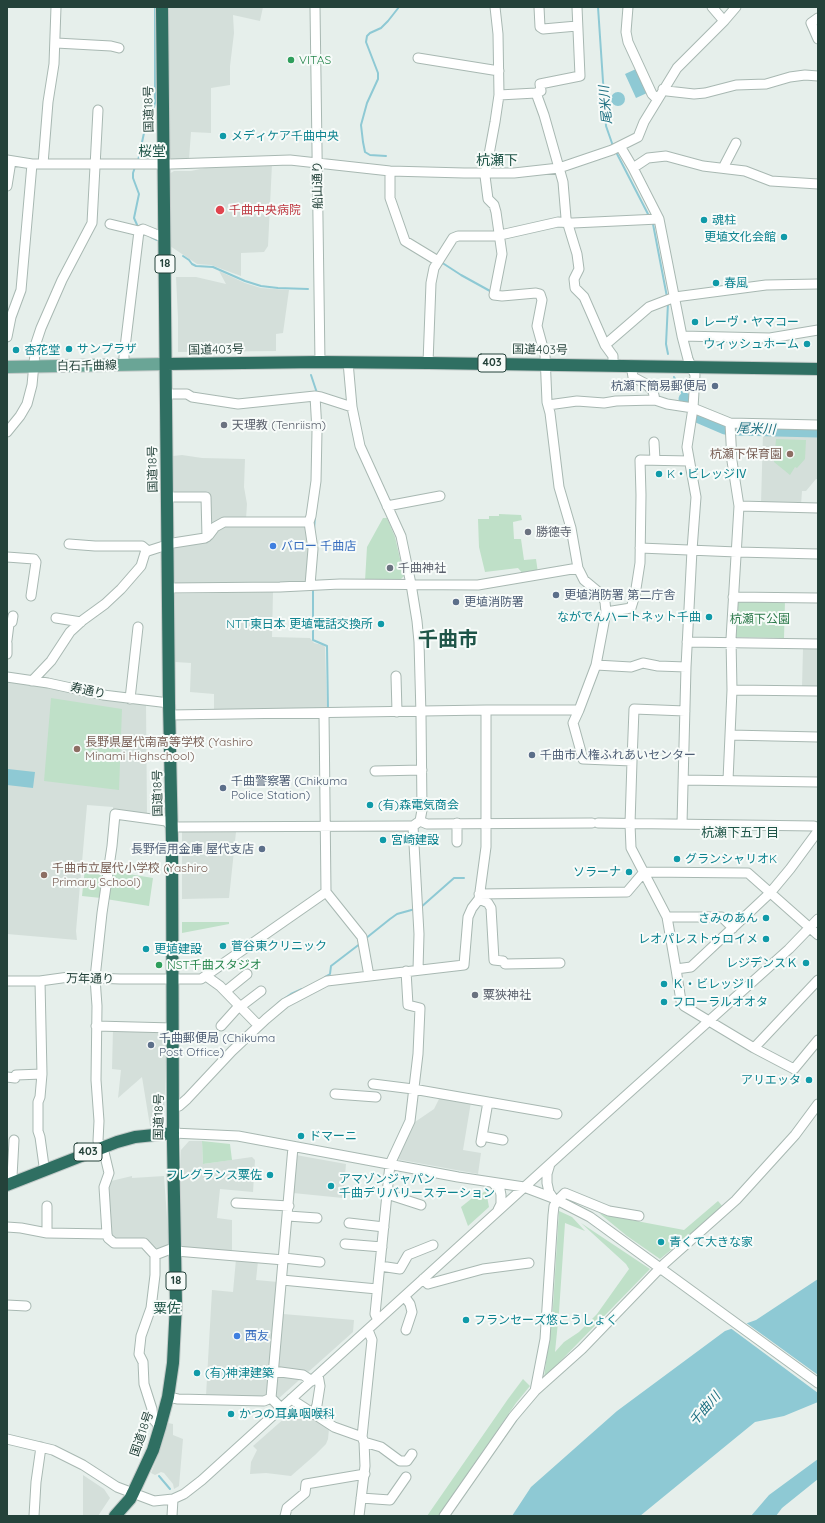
<!DOCTYPE html>
<html>
<head>
<meta charset="utf-8">
<style>
	body { margin:0 }
	#map { position:relative; width:825px; height:1523px; overflow:hidden; background:#e6efeb; font-family:Quicksand,sans-serif }
	canvas { display:block }
	.frame { position:absolute; inset:0; border:8px solid #24423a; pointer-events:none }
</style>
</head>
<body>
<div id="map">
<canvas width="825" height="1523"></canvas>
<div class="frame"></div>
</div>
<script>
const g = document.querySelector('canvas').getContext('2d');
g.lineJoin = 'round';
function fillPath(path, color) { g.fillStyle = color; g.fill(path, 'evenodd'); }
const toPath = rows => new Path2D(rows.map(r => 'M' + r).join(''));
function stroke(path, color, width, dash) { g.strokeStyle = color; g.lineWidth = width; g.lineCap = dash ? 'butt' : 'round'; g.setLineDash(dash || []); g.stroke(path); }
function write(font, color, halo, rows, align = 'center') {
  g.font = font + ' Quicksand,"Noto Sans JP",sans-serif'; g.lineWidth = 4; g.setLineDash([]); g.textBaseline = 'middle'; g.strokeStyle = halo; g.fillStyle = color; for (const [text, x, y, turn = 0] of rows) {
    g.save(); g.translate(x, y); g.rotate((+turn || 0) * Math.PI / 180); g.textAlign = isNaN(turn) ? turn : align; if (halo) g.strokeText(text, 0, 0); g.fillText(text, 0, 0); g.restore();
  }
}
fillPath(toPath([
	[168,7,263,7,260,21,233,15,234,33,230,66,230,85,211,88,211,133,191,132,189,159,170,159],
	[272,164,268,246,264,252,241,253,241,276,211,265,197,264,170,246,169,174,174,171,191,171,210,167],
	[219,271,245,283,261,288,289,290,283,333,276,334,276,351,178,352,178,318,176,277,196,277,226,284],
	[763,433,818,434,818,479,816,479,806,491,802,491,801,505,761,504],
	[182,455,202,458,245,459,244,487,247,504,246,519,210,529,210,493,172,493,173,456],
	[308,525,311,549,309,582,173,584,174,546,209,539,220,526],
	[273,592,272,637,310,638,314,643,323,645,325,647,327,709,214,712,214,694,190,692,191,663,175,662,174,594],
	[803,649,818,649,818,687,802,687],
	[7,680,146,704,147,815,113,811,113,807,87,805,76,931,77,940,7,934],
	[182,832,236,832,229,898,182,899],
	[113,1029,164,1031,167,1035,164,1117,153,1126,150,1126,142,1077,118,1098,121,1070,112,1069],
	[440,1097,471,1102,463,1150,481,1153,478,1174,396,1159,412,1124,434,1109],
	[189,1141,202,1141,203,1164,252,1157,255,1160,253,1192,220,1189,217,1218,232,1220,232,1252,181,1247,181,1150],
	[296,1155,346,1164,343,1198,293,1193],
	[132,1176,132,1178,164,1176,169,1245,157,1251,116,1240,111,1235,109,1188,111,1181],
	[236,1259,258,1261,256,1280,278,1282,267,1396,264,1399,206,1396,212,1290,233,1292],
	[283,1314,354,1320,353,1332,278,1399,275,1395],
	[295,1409,304,1409,329,1429,328,1439,326,1444,315,1455,291,1476,266,1473,250,1474,251,1462,257,1450,253,1446],
	[168,1423,173,1424,173,1435,183,1439,179,1486,174,1489,173,1484,164,1473,161,1472,155,1475,151,1473,160,1450],
	[83,1475,104,1489,110,1498,98,1516,83,1516]
]), '#d4dfda');
fillPath(toPath([
	[776,439,806,440,805,459,797,468,795,467,790,475,774,462],
	[499,514,521,515,522,520,513,522,514,539,521,539,524,560,536,559,538,573,524,575,518,568,485,572,479,547,478,519,489,519,489,516,499,516],
	[383,518,387,518,395,537,404,576,399,581,365,581,367,547],
	[736,600,785,601,784,638,734,637],
	[51,698,122,709,119,790,44,781],
	[85,868,105,871,101,898,82,896],
	[110,871,153,878,149,906,106,899],
	[182,922,229,922,229,924,182,933],
	[202,1141,230,1144,232,1160,203,1164],
	[486,1191,489,1207,468,1226,461,1207,471,1199],
	[718,1201,723,1207,660,1259,627,1236,599,1213,610,1216,684,1230],
	[559,1211,572,1217,585,1231,565,1223,559,1312,555,1352,564,1342,579,1332,597,1314,629,1269,626,1264,581,1223,650,1269,544,1378,553,1306],
	[523,1379,530,1386,516,1403,438,1516,427,1516,508,1399]
]), '#bfe0c8');
fillPath(toPath([
	[636,69,647,93,636,98,625,74],
	'611 99a7 7 0 1 1 14 0a7 7 0 1 1-14 0Z',
	[8,769,35,772,33,788,7,785],
	[818,1279,818,1402,784,1416,755,1422,640,1516,512,1516,531,1487,617,1411,725,1331,756,1320],
	[818,1459,818,1479,782,1508,776,1516,751,1516,769,1495]
]), '#8ec9d4');
fillPath(toPath([
	[745,1322,818,1375,818,1393,729,1327]
]), '#e6efeb');
stroke(toPath([
	[598,7,606,126,613,146],
	[615,150,649,216],
	[386,156,370,155,365,152,363,142,361,125,367,103,378,79,378,73,366,42,367,36,370,33,381,28,388,21,399,7],
	[138,161,144,133,152,115,155,103,155,7],
	[135,167,133,173,133,178,139,194,134,218,138,227],
	[653,224,667,297],
	[151,237,157,240],
	[183,256,189,260,192,264,196,266,213,267,245,281,261,286,278,288,308,289],
	[441,262,461,275,490,291],
	[668,303,666,344,668,354],
	[311,375,317,393],
	[674,377,685,399],
	[314,530,315,516],
	[313,588,313,640,327,646,328,710],
	[420,908,454,878,464,878],
	[365,939,390,919,397,914,415,909],
	[325,977,330,974,331,966,361,943],
	[278,1003,291,994,302,989],
	[159,1476,170,1489]
]), '#8ec9d4', 2);
stroke(toPath([
	[685,399,687,402],
	[697,416,725,428,735,429,818,431]
]), '#8ec9d4', 13);
const minor = toPath([
	[315,7,320,362],
	[539,7,540,27,543,29,577,26],
	[628,7,626,32,628,42,652,94,657,99],
	[712,7,724,21],
	[818,18,811,23,818,39],
	[56,43,111,46,119,48],
	[418,58,499,71],
	[663,89,667,91,694,94,705,93,736,85,766,84,790,77,805,75,818,76],
	[536,93,541,91,540,84,580,76,577,7],
	[499,95,536,93,544,115,563,182,566,218,577,254,579,269,574,279,575,288,584,297,605,345,613,356,613,365],
	[7,160,32,164,171,164,290,160,390,171,464,173,514,173,559,168,612,150,638,137,644,122,677,68,724,21,736,7],
	[43,164,48,102,54,64,56,7],
	[633,168,648,158,666,156,703,166,745,171,771,181,818,184],
	[723,168,736,143],
	[390,171,390,198,405,241,438,261],
	[7,186,11,161],
	[110,224,139,231,143,229,165,238],
	[682,336,770,338,818,330],
	[7,337,11,317,21,290,32,164],
	[605,345,649,307,675,297,766,285,818,284],
	[428,363,431,283,434,268,453,238,458,236,496,236,558,222,573,223,659,219],
	[124,365,124,356,139,231],
	[631,365,633,377,646,384,653,391,655,400],
	[166,394,187,394,192,397,238,404,315,396,321,397,352,407],
	[548,405,577,401,604,403,616,401,655,400,667,404,693,408,730,423,818,425],
	[7,432,20,416,27,404,32,385,36,343,41,328,62,280,92,223,98,110],
	[654,442,655,460],
	[167,497,206,497,207,537],
	[387,506,440,496],
	[739,506,818,508],
	[69,544,95,546,142,546,148,551],
	[640,548,737,552,818,554],
	[7,557,34,559,36,562,31,596],
	[310,585,313,549,309,522,311,516,316,481,317,431,315,396],
	[168,588,280,587,340,584,478,585,578,568],
	[733,597,818,598],
	[606,612,631,608,635,595,640,563,641,495,640,460,689,461],
	[56,618,81,622],
	[7,640,9,624,12,622,13,616],
	[687,642,818,644],
	[7,643,7,654],
	[596,665,631,667,643,663,658,666,686,667,692,550,696,497,687,447,693,408,695,375,688,359,682,336,659,219,633,168,620,146],
	[396,676,397,712],
	[7,677,48,683,103,695,169,703],
	[32,681,51,661,70,632,83,620,105,604,121,589,141,566,145,553,148,551,173,543,205,538,209,535,215,527,224,522,309,522],
	[732,690,818,691],
	[130,699,138,627],
	[579,710,573,723,583,759,632,761,634,709,685,711],
	[324,714,326,892,362,937,369,976],
	[170,715,486,710,579,710,596,665,606,612,605,602,602,595,584,580,578,568,571,528,559,487,550,413,547,402,545,355,537,326,542,300,540,294,536,293,502,296,494,295,502,254,496,212,494,205,488,199,485,176,495,122,499,95,498,34,495,7],
	[730,735,818,737],
	[632,761,630,824,631,848,667,917,676,969],
	[375,771,422,770],
	[683,780,818,782],
	[728,780,732,690,731,639,739,506,732,461,730,423],
	[420,821,427,824,592,823],
	[457,823,457,842],
	[598,823,814,826,818,828],
	[682,824,686,667],
	[413,826,419,934,418,970],
	[818,831,790,869,770,893,691,967,676,969,681,1001,684,1006,754,1048,794,1069,818,1040],
	[479,894,627,892,644,872,748,873,818,935],
	[479,899,488,903,491,908,494,960,503,961,505,964,560,963],
	[667,917,722,917,733,928],
	[206,976,220,986,258,1025],
	[7,981,40,981,69,977,120,979,201,979,326,892],
	[40,981,42,1074,40,1097,38,1102,38,1131,40,1137,44,1166,46,1170],
	[226,991,247,974],
	[240,1007,261,991],
	[96,1026,173,1028],
	[221,1026,239,1006],
	[754,1048,818,980],
	[7,1077,15,1078,16,1075,42,1074],
	[373,1084,413,1089,557,1114],
	[335,1094,376,1097],
	[173,1107,179,1106,187,1099,232,1051,266,1019,285,1003,327,981,464,965,468,917,472,908,479,899,486,847,486,710],
	[173,1133,238,1136,458,1177,524,1187,553,1198,590,1217,818,1383],
	[482,1136,503,1140],
	[481,1142,488,1102],
	[550,1164,547,1174,547,1183,549,1192,553,1198],
	[13,1183,12,1177,14,1140],
	[493,1183,500,1190,501,1195,501,1204,498,1210],
	[387,1194,421,1205],
	[236,1203,289,1206],
	[288,1216,317,1218],
	[349,1223,384,1227],
	[7,1227,21,1228,47,1233,107,1234],
	[47,1233,47,1206],
	[345,1244,382,1247],
	[176,1251,284,1260],
	[155,1255,176,1247],
	[284,1258,320,1262],
	[380,1266,400,1269,408,1255,433,1245],
	[423,1279,428,1284,483,1269,529,1263],
	[282,1280,377,1289],
	[405,1297,410,1304,412,1312,406,1330],
	[7,1305,26,1306],
	[378,1320,375,1314,390,1164,410,1121,418,1054,420,1008,408,1005,406,971],
	[273,1371,303,1375,312,1381],
	[535,1391,545,1339,553,1215,554,1206,558,1200,565,1193,609,1211,639,1216],
	[168,1397,178,1399,264,1401,271,1398],
	[291,1399,334,1427,362,1437],
	[281,1408,271,1398,293,1147],
	[314,1413,317,1405,320,1386,318,1375],
	[160,1427,153,1419,152,1409,144,1384,143,1362,139,1354,141,1336,151,1308,155,1275,155,1255,144,1243,114,1243,108,1238,107,1234,104,1187,109,1173,104,1152,98,1141,99,1121,96,1080,97,1006,95,978,102,913,112,846,115,814,166,821,172,827,408,826,413,826,420,821,422,810,421,715,419,642,417,621,411,584,401,536,360,446,352,407,348,362],
	[7,1439,53,1450,83,1465,117,1487,154,1501,173,1499,184,1494,202,1480,563,1152,789,949,818,919],
	[364,1442,381,1447,400,1461,407,1461,412,1454],
	[361,1498,390,1500,406,1477],
	[34,1516,36,1482,41,1447],
	[172,1516,173,1499],
	[285,1516,287,1508,305,1493,306,1484,365,1474],
	[359,1516,365,1466,364,1442,362,1437,372,1340,368,1330],
	[444,1516,513,1417,535,1391,582,1349,664,1264,736,1200,795,1135,818,1104]
]);
const major = toPath([
	[7,367,166,364]
]);
const highway = toPath([
	[166,364,320,362,428,363,818,369],
	[7,1185,117,1142,135,1137,173,1133],
	[115,1516,130,1499,133,1493,153,1450,160,1427,168,1397,173,1363,176,1304,173,1143,172,841,169,703,162,7]
]);
stroke(minor, '#a8b8b2', 11);
stroke(major, '#c2cac8', 14);
stroke(highway, '#c2cac8', 14);
stroke(minor, '#fff', 9);
stroke(major, '#6aa596', 12);
stroke(highway, '#2f6f62', 12);
for (const [x, y, r, color] of [
	[291,60,4,"#2e9e5b"],
	[223,136,4,"#0f9aa8"],
	[220,210,5,"#e0444e"],
	[704,220,4,"#0f9aa8"],
	[784,237,4,"#0f9aa8"],
	[716,283,4,"#0f9aa8"],
	[695,322,4,"#0f9aa8"],
	[807,344,4,"#0f9aa8"],
	[69,349,4,"#0f9aa8"],
	[16,350,4,"#0f9aa8"],
	[715,386,4,"#5c6f8a"],
	[224,425,4,"#6b7280"],
	[790,454,4,"#8d6e63"],
	[659,474,4,"#0f9aa8"],
	[528,532,4,"#6b7280"],
	[273,546,4,"#3f7fe0"],
	[390,568,4,"#6b7280"],
	[556,595,4,"#5c6f8a"],
	[456,602,4,"#5c6f8a"],
	[709,617,4,"#0f9aa8"],
	[381,624,4,"#0f9aa8"],
	[77,749,4,"#8d6e63"],
	[532,755,4,"#5c6f8a"],
	[223,788,4,"#5c6f8a"],
	[370,805,4,"#0f9aa8"],
	[383,840,4,"#0f9aa8"],
	[262,849,4,"#5c6f8a"],
	[677,859,4,"#0f9aa8"],
	[629,872,4,"#0f9aa8"],
	[44,875,4,"#8d6e63"],
	[766,918,4,"#0f9aa8"],
	[766,939,4,"#0f9aa8"],
	[223,946,4,"#0f9aa8"],
	[146,949,4,"#0f9aa8"],
	[806,963,4,"#0f9aa8"],
	[159,965,4,"#2e9e5b"],
	[664,984,4,"#0f9aa8"],
	[475,995,4,"#6b7280"],
	[664,1002,4,"#0f9aa8"],
	[151,1045,4,"#5c6f8a"],
	[809,1080,4,"#0f9aa8"],
	[301,1136,4,"#0f9aa8"],
	[270,1175,4,"#0f9aa8"],
	[331,1186,4,"#0f9aa8"],
	[661,1242,4,"#0f9aa8"],
	[466,1320,4,"#0f9aa8"],
	[237,1336,4,"#3f7fe0"],
	[197,1373,4,"#0f9aa8"],
	[231,1414,4,"#0f9aa8"]
]) { const dot = new Path2D(); dot.arc(x, y, r, 0, 2 * Math.PI); g.fillStyle = color; g.fill(dot); stroke(dot, '#f7fbf9', 1.5); }
for (const [x, y, w] of [
	[165,264,20],
	[492,363,28],
	[88,1152,28],
	[176,1281,20]
]) { const box = new Path2D(); box.roundRect(x - w / 2, y - 9, w, 18, 3); g.fillStyle = '#f7fbf9'; g.fill(box); stroke(box, '#24423a', 1); }
write('bold 11px', '#24423a', null, [
	["18",165,264],
	["403",492,363],
	["403",88,1152],
	["18",176,1281]
]);
write('12px', '#27864d', '#f7fbf9', [
	["VITAS",299,60],
	["NST千曲スタジオ",167,965]
], 'left');
write('12px', '#24423a', '#f7fbf9', [
	["国道18号",149,109,-91],
	["船山通り",318,185,-91],
	["国道403号",216,350,-1],
	["国道403号",540,350,1],
	["白石千曲線",87,366,-1],
	["国道18号",153,469,-91],
	["寿通り",88,691,12],
	["国道18号",158,793,-91],
	["万年通り",90,979,1],
	["国道18号",159,1117,-89],
	["国道18号",142,1434,-71]
]);
write('12px', '#0d838f', '#f7fbf9', [
	["メディケア千曲中央",231,136],
	["魂柱",712,220],
	["更埴文化会館",776,237,"right"],
	["春風",724,283],
	["レーヴ・ヤマコー",703,322],
	["ウィッシュホーム",799,344,"right"],
	["サンプラザ",77,349],
	["杏花堂",24,350],
	["K・ビレッジⅣ",667,474],
	["ながでんハートネット千曲",701,617,"right"],
	["NTT東日本 更埴電話交換所",373,624,"right"],
	["(有)森電気商会",378,805],
	["宮崎建設",391,840],
	["グランシャリオK",685,859],
	["ソラーナ",621,872,"right"],
	["さみのあん",758,918,"right"],
	["レオパレストゥロイメ",758,939,"right"],
	["菅谷東クリニック",231,946],
	["更埴建設",154,949],
	["レジデンスＫ",798,963,"right"],
	["Ｋ・ビレッジⅡ",672,984],
	["フローラルオオタ",672,1002],
	["アリエッタ",801,1080,"right"],
	["ドマーニ",309,1136],
	["フレグランス粟佐",262,1175,"right"],
	["アマゾンジャパン",339,1179],
	["千曲デリバリーステーション",339,1193],
	["青くて大きな家",669,1242],
	["フランセーズ悠こうしょく",474,1320],
	["(有)神津建築",205,1373],
	["かつの耳鼻咽喉科",239,1414]
], 'left');
write('12px', '#be3a42', '#f7fbf9', [
	["千曲中央病院",229,210]
], 'left');
write('12px', '#4e5e75', '#f7fbf9', [
	["杭瀬下簡易郵便局",707,386,"right"],
	["更埴消防署 第二庁舎",564,595],
	["更埴消防署",464,602],
	["千曲市人権ふれあいセンター",540,755],
	["千曲警察署 (Chikuma",231,781],
	["Police Station)",231,795],
	["長野信用金庫 屋代支店",254,849,"right"],
	["千曲郵便局 (Chikuma",159,1038],
	["Post Office)",159,1052]
], 'left');
write('12px', '#5b616d', '#f7fbf9', [
	["天理教 (Tenriism)",232,425],
	["勝德寺",536,532],
	["千曲神社",398,568],
	["粟狹神社",483,995]
], 'left');
write('12px', '#785e54', '#f7fbf9', [
	["杭瀬下保育園",782,454,"right"],
	["長野県屋代南高等学校 (Yashiro",85,742],
	["Minami Highschool)",85,756],
	["千曲市立屋代小学校 (Yashiro",52,868],
	["Primary School)",52,882]
], 'left');
write('12px', '#366cbe', '#f7fbf9', [
	["バロー 千曲店",281,546],
	["西友",245,1336]
], 'left');
write('12px', '#2d7a4b', '#f7fbf9', [
	["杭瀬下公園",760,619]
]);
write('italic 13px', '#1c6f80', '#f7fbf9', [
	["尾米川",606,105,-95],
	["尾米川",756,429,2],
	["千曲川",705,1409,-49]
]);
write('13px', '#1f5548', '#f7fbf9', [
	["杭瀬下五丁目",740,833]
]);
write('14px', '#1f5548', '#f7fbf9', [
	["桜堂",152,152],
	["杭瀬下",497,161],
	["粟佐",167,1309]
]);
write('bold 20px', '#1f5548', '#f7fbf9', [
	["千曲市",448,640]
]);
</script>
</body>
</html>
